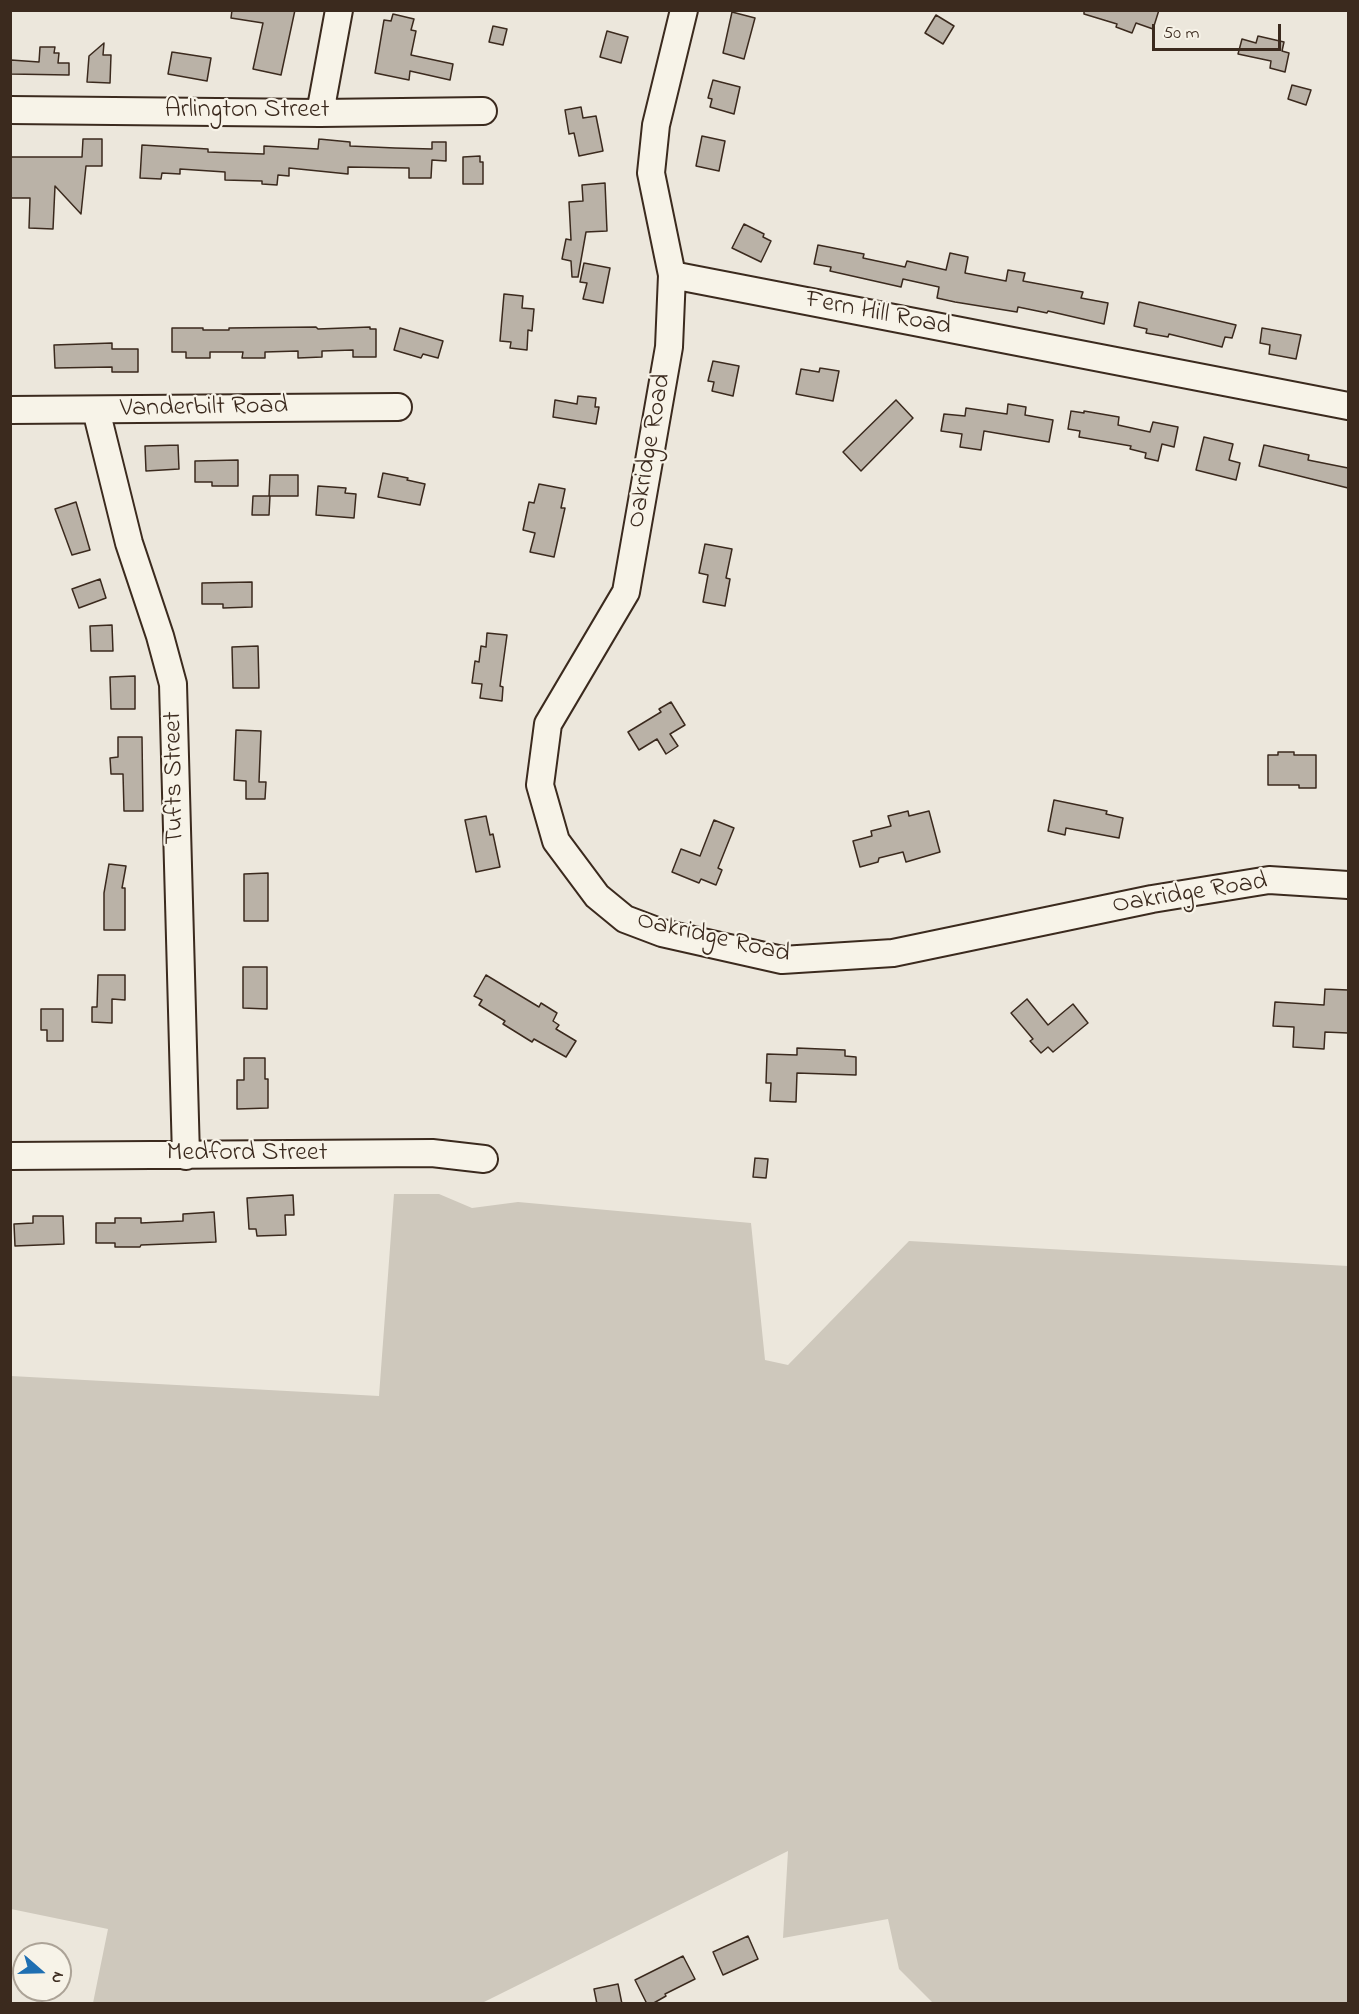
<!DOCTYPE html>
<html>
<head>
<meta charset="utf-8">
<style>
	body { margin:0 }
	#map { position:relative; width:1359px; height:2014px; overflow:hidden; background:#ece7dc; font-family:"Indie Flower",sans-serif }
	canvas { display:block }
	.frame { position:absolute; inset:0; border:12px solid #3b2a1e; pointer-events:none }
	.north { position:absolute; left:12px; top:1942px; width:60px; height:60px; box-sizing:border-box; background:#f7f3e8; border:2px solid #aca397; border-radius:50%; rotate:110deg; font-size:16px; font-weight:700; line-height:24px; text-align:center; color:#3b2a1e }
	.north::after { content:''; display:block; margin:auto; width:21px; height:27px; background:#1f6fb2; clip-path:polygon(50% 0,100% 100%,50% 72%,0 100%) }
	.scale { position:absolute; left:1152px; top:24px; width:129px; height:27px; box-sizing:border-box; border:3px solid #3b2a1e; border-top:0; padding-left:8px; font-size:18px; line-height:21px; white-space:nowrap; color:#3b2a1e; -webkit-text-stroke:4px #f7f3e8; paint-order:stroke }
</style>
</head>
<body>
<div id="map">
<canvas width="1359" height="2014"></canvas>
<div class="frame"></div>
<div class="north">N</div>
<div class="scale">50 m</div>
</div>
<script>
const g = document.querySelector('canvas').getContext('2d');
g.lineJoin = 'round';
function fillPath(path, color) { g.fillStyle = color; g.fill(path, 'evenodd'); }
const toPath = rows => new Path2D(rows.map(r => 'M' + r).join(''));
function stroke(path, color, width, dash) { g.strokeStyle = color; g.lineWidth = width; g.lineCap = dash ? 'butt' : 'round'; g.setLineDash(dash || []); g.stroke(path); }
function write(font, color, halo, rows, align = 'center') {
  g.font = font + ' "Indie Flower",sans-serif'; g.lineWidth = 4.5; g.setLineDash([]); g.textBaseline = 'middle'; g.strokeStyle = halo; g.fillStyle = color; for (const [text, x, y, turn = 0] of rows) {
    g.save(); g.translate(x, y); g.rotate((+turn || 0) * Math.PI / 180); g.textAlign = isNaN(turn) ? turn : align; if (halo) g.strokeText(text, 0, 0); g.fillText(text, 0, 0); g.restore();
  }
}
fillPath(toPath([
	[394,1194,439,1194,472,1208,518,1202,751,1223,765,1360,788,1365,909,1241,1348,1266,1348,2003,933,2003,899,1969,888,1919,783,1938,788,1851,482,2003,93,2003,108,1929,11,1909,11,1376,379,1396]
]), '#cec8bc');
const building = toPath([
	[232,10,295,10,281,75,253,69,263,23,231,18,232,10],
	[1084,10,1159,10,1153,29,1136,23,1132,33,1116,27,1117,24,1084,14,1084,10],
	[732,12,755,18,744,59,723,53,732,12],
	[393,14,414,19,411,30,416,31,411,55,453,64,450,80,410,71,409,80,375,73,384,20,391,21,393,14],
	[936,15,954,26,943,44,925,33,936,15],
	[493,26,507,29,503,45,489,42,493,26],
	[607,31,628,37,621,63,600,57,607,31],
	[1258,36,1284,42,1282,51,1289,53,1285,72,1270,68,1271,61,1238,54,1242,39,1256,43,1258,36],
	[104,43,103,55,111,55,110,83,87,82,89,56,104,43],
	[40,47,55,47,54,53,59,53,58,63,69,63,69,75,10,74,11,60,39,62,40,47],
	[172,52,211,58,207,81,168,74,172,52],
	[713,80,740,87,734,114,710,107,712,99,708,98,713,80],
	[1292,85,1311,90,1306,105,1288,99,1292,85],
	[581,107,583,118,596,116,603,151,579,156,574,133,569,134,565,110,581,107],
	[702,136,725,141,719,171,696,166,702,136],
	[83,139,102,139,102,166,86,166,81,214,55,186,53,229,29,228,30,198,10,198,10,157,82,157,83,139],
	[319,139,350,142,350,146,395,148,432,149,432,142,446,142,446,161,432,160,431,178,409,178,409,168,348,167,348,174,289,168,289,176,278,175,277,185,262,184,262,181,225,180,225,172,180,169,180,174,162,173,161,179,140,178,142,145,208,149,208,152,264,154,264,146,318,149,319,139],
	[480,156,480,162,483,162,483,184,463,184,463,157,480,156],
	[605,183,607,231,586,232,578,277,572,277,571,261,562,259,566,239,571,240,569,202,583,201,582,185,605,183],
	[744,224,764,234,763,237,771,241,761,262,732,248,744,224],
	[818,245,864,254,863,258,905,267,907,261,946,270,950,253,968,257,965,273,1006,281,1008,270,1025,273,1023,281,1083,292,1081,298,1108,303,1104,324,1048,311,1047,313,1018,307,1017,312,955,302,937,298,939,287,903,279,901,287,830,271,831,267,814,264,818,245],
	[584,263,610,268,603,303,583,299,587,283,580,282,584,263],
	[504,294,523,296,522,308,534,309,532,331,528,330,527,350,510,348,511,342,500,341,504,294],
	[1139,302,1236,325,1232,338,1225,337,1222,347,1169,334,1168,337,1146,333,1147,329,1134,326,1139,302],
	[316,327,318,329,370,327,370,329,376,329,376,357,353,357,353,350,322,351,322,357,298,358,298,351,265,352,265,358,242,358,243,352,210,352,210,358,186,358,186,352,172,352,172,328,203,328,203,330,229,330,229,328,316,327],
	[400,328,443,341,438,358,423,354,421,358,394,350,400,328],
	[1262,328,1301,335,1296,359,1269,354,1270,345,1260,343,1262,328],
	[112,343,112,349,138,349,138,372,112,372,112,367,55,368,54,345,112,343],
	[713,361,739,366,733,396,712,391,714,382,708,381,713,361],
	[820,368,839,371,833,401,796,394,801,369,819,372,820,368],
	[578,396,596,398,595,407,599,407,596,424,553,417,555,400,577,404,578,396],
	[896,400,913,418,861,471,843,452,896,400],
	[1008,404,1026,407,1025,415,1053,420,1049,442,984,431,981,450,960,447,962,434,941,431,944,414,965,416,966,408,1007,414,1008,404],
	[1071,411,1084,413,1084,411,1119,417,1118,425,1150,432,1153,422,1178,427,1174,447,1162,444,1158,461,1145,458,1146,453,1130,449,1131,446,1079,437,1080,431,1068,429,1071,411],
	[1204,437,1233,444,1229,460,1240,463,1236,480,1196,470,1204,437],
	[178,445,179,469,146,471,145,446,178,445],
	[1264,445,1309,455,1308,460,1348,468,1348,488,1259,466,1264,445],
	[238,460,238,486,212,486,212,482,195,482,195,461,238,460],
	[383,473,408,478,407,480,425,484,420,505,378,497,383,473],
	[270,475,298,475,298,496,270,496,269,515,252,515,253,496,269,496,270,475],
	[539,484,565,489,561,508,565,508,554,557,530,552,535,533,523,530,529,502,534,503,539,484],
	[318,486,346,488,345,493,356,494,354,518,316,515,318,486],
	[76,502,90,550,72,555,55,509,76,502],
	[705,544,732,549,726,578,730,579,725,606,703,602,708,575,699,573,705,544],
	[100,579,106,598,79,608,72,589,100,579],
	[252,582,252,607,223,608,223,604,202,604,202,583,252,582],
	[112,625,113,651,91,651,90,626,112,625],
	[487,633,507,635,500,686,503,687,502,701,480,698,482,684,472,683,475,661,479,662,481,646,486,647,487,633],
	[258,646,259,688,233,688,232,647,258,646],
	[135,676,135,709,111,709,110,677,135,676],
	[671,702,685,725,670,734,678,746,666,754,657,739,639,750,628,732,661,712,659,709,671,702],
	[236,730,261,731,259,782,266,782,265,799,246,799,246,781,234,780,236,730],
	[118,737,142,737,143,811,124,811,123,774,111,774,110,758,118,757,118,737],
	[1278,752,1294,752,1294,755,1316,755,1316,788,1299,788,1299,785,1268,785,1268,755,1278,755,1278,752],
	[1054,800,1107,811,1106,814,1123,818,1119,838,1066,828,1065,835,1048,831,1054,800],
	[908,811,909,816,929,811,940,852,906,862,903,852,879,858,878,862,860,867,853,841,872,836,871,831,891,826,888,816,908,811],
	[486,816,490,835,493,834,500,867,476,872,465,820,486,816],
	[714,820,734,828,718,868,722,870,716,885,701,879,699,883,672,872,681,849,700,856,714,820],
	[109,864,126,866,122,888,125,888,125,930,104,930,104,893,109,864],
	[268,873,268,921,244,921,244,874,268,873],
	[243,967,267,967,267,1009,243,1008,243,967],
	[98,975,125,975,125,1000,112,999,112,1023,92,1022,92,1007,97,1007,98,975],
	[486,975,539,1007,541,1003,557,1013,553,1021,559,1025,556,1029,576,1041,566,1057,534,1039,532,1042,503,1024,505,1021,479,1005,482,1000,474,996,486,975],
	[1325,989,1348,990,1348,1033,1325,1032,1324,1049,1293,1047,1294,1027,1273,1026,1275,1002,1324,1005,1325,989],
	[1027,999,1048,1025,1073,1004,1088,1023,1053,1052,1048,1047,1041,1053,1030,1041,1033,1039,1011,1013,1027,999],
	[41,1009,63,1009,63,1041,47,1041,47,1030,41,1030,41,1009],
	[797,1048,845,1050,845,1056,856,1057,856,1075,797,1073,796,1102,770,1101,771,1083,766,1083,767,1054,797,1055,797,1048],
	[244,1058,265,1058,265,1079,268,1079,268,1108,237,1109,237,1080,244,1080,244,1058],
	[755,1158,768,1159,766,1178,753,1177,755,1158],
	[293,1195,294,1215,285,1215,286,1235,257,1236,256,1229,249,1229,247,1198,293,1195],
	[214,1212,216,1242,141,1245,140,1247,115,1247,115,1243,96,1243,96,1223,115,1223,115,1218,141,1218,141,1223,183,1221,183,1214,214,1212],
	[33,1216,63,1216,64,1244,15,1246,14,1224,33,1223,33,1216],
	[748,1936,758,1959,723,1975,713,1952,748,1936],
	[683,1956,695,1979,665,1994,666,1996,652,2004,647,2004,635,1980,683,1956],
	[618,1984,622,2004,597,2004,594,1989,618,1984]
]);
fillPath(building, '#bab2a7');
stroke(building, '#3b2a1e', 1.5);
const minor = toPath([
	[684,10,656,125,651,173,672,275,669,347,626,592,548,724,540,785,556,841,597,896,625,919,662,933,782,960,893,953,1152,899,1269,880,1348,885],
	[10,110,320,113,483,111],
	[320,113,339,10],
	[672,275,1348,406],
	[10,410,398,407],
	[96,410,129,543,160,636,173,684,186,1156],
	[10,1156,432,1153,484,1159]
]);
stroke(minor, '#3b2a1e', 30);
stroke(minor, '#f7f3e8', 26);
write('26px', '#3b2a1e', '#f7f3e8', [
	["Arlington Street",247,112],
	["Fern Hill Road",878,315,11],
	["Vanderbilt Road",204,409,-1],
	["Oakridge Road",651,451,-80],
	["Tufts Street",176,778,-91],
	["Oakridge Road",1190,895,-9],
	["Oakridge Road",713,939,13],
	["Medford Street",247,1155]
]);
</script>
</body>
</html>
